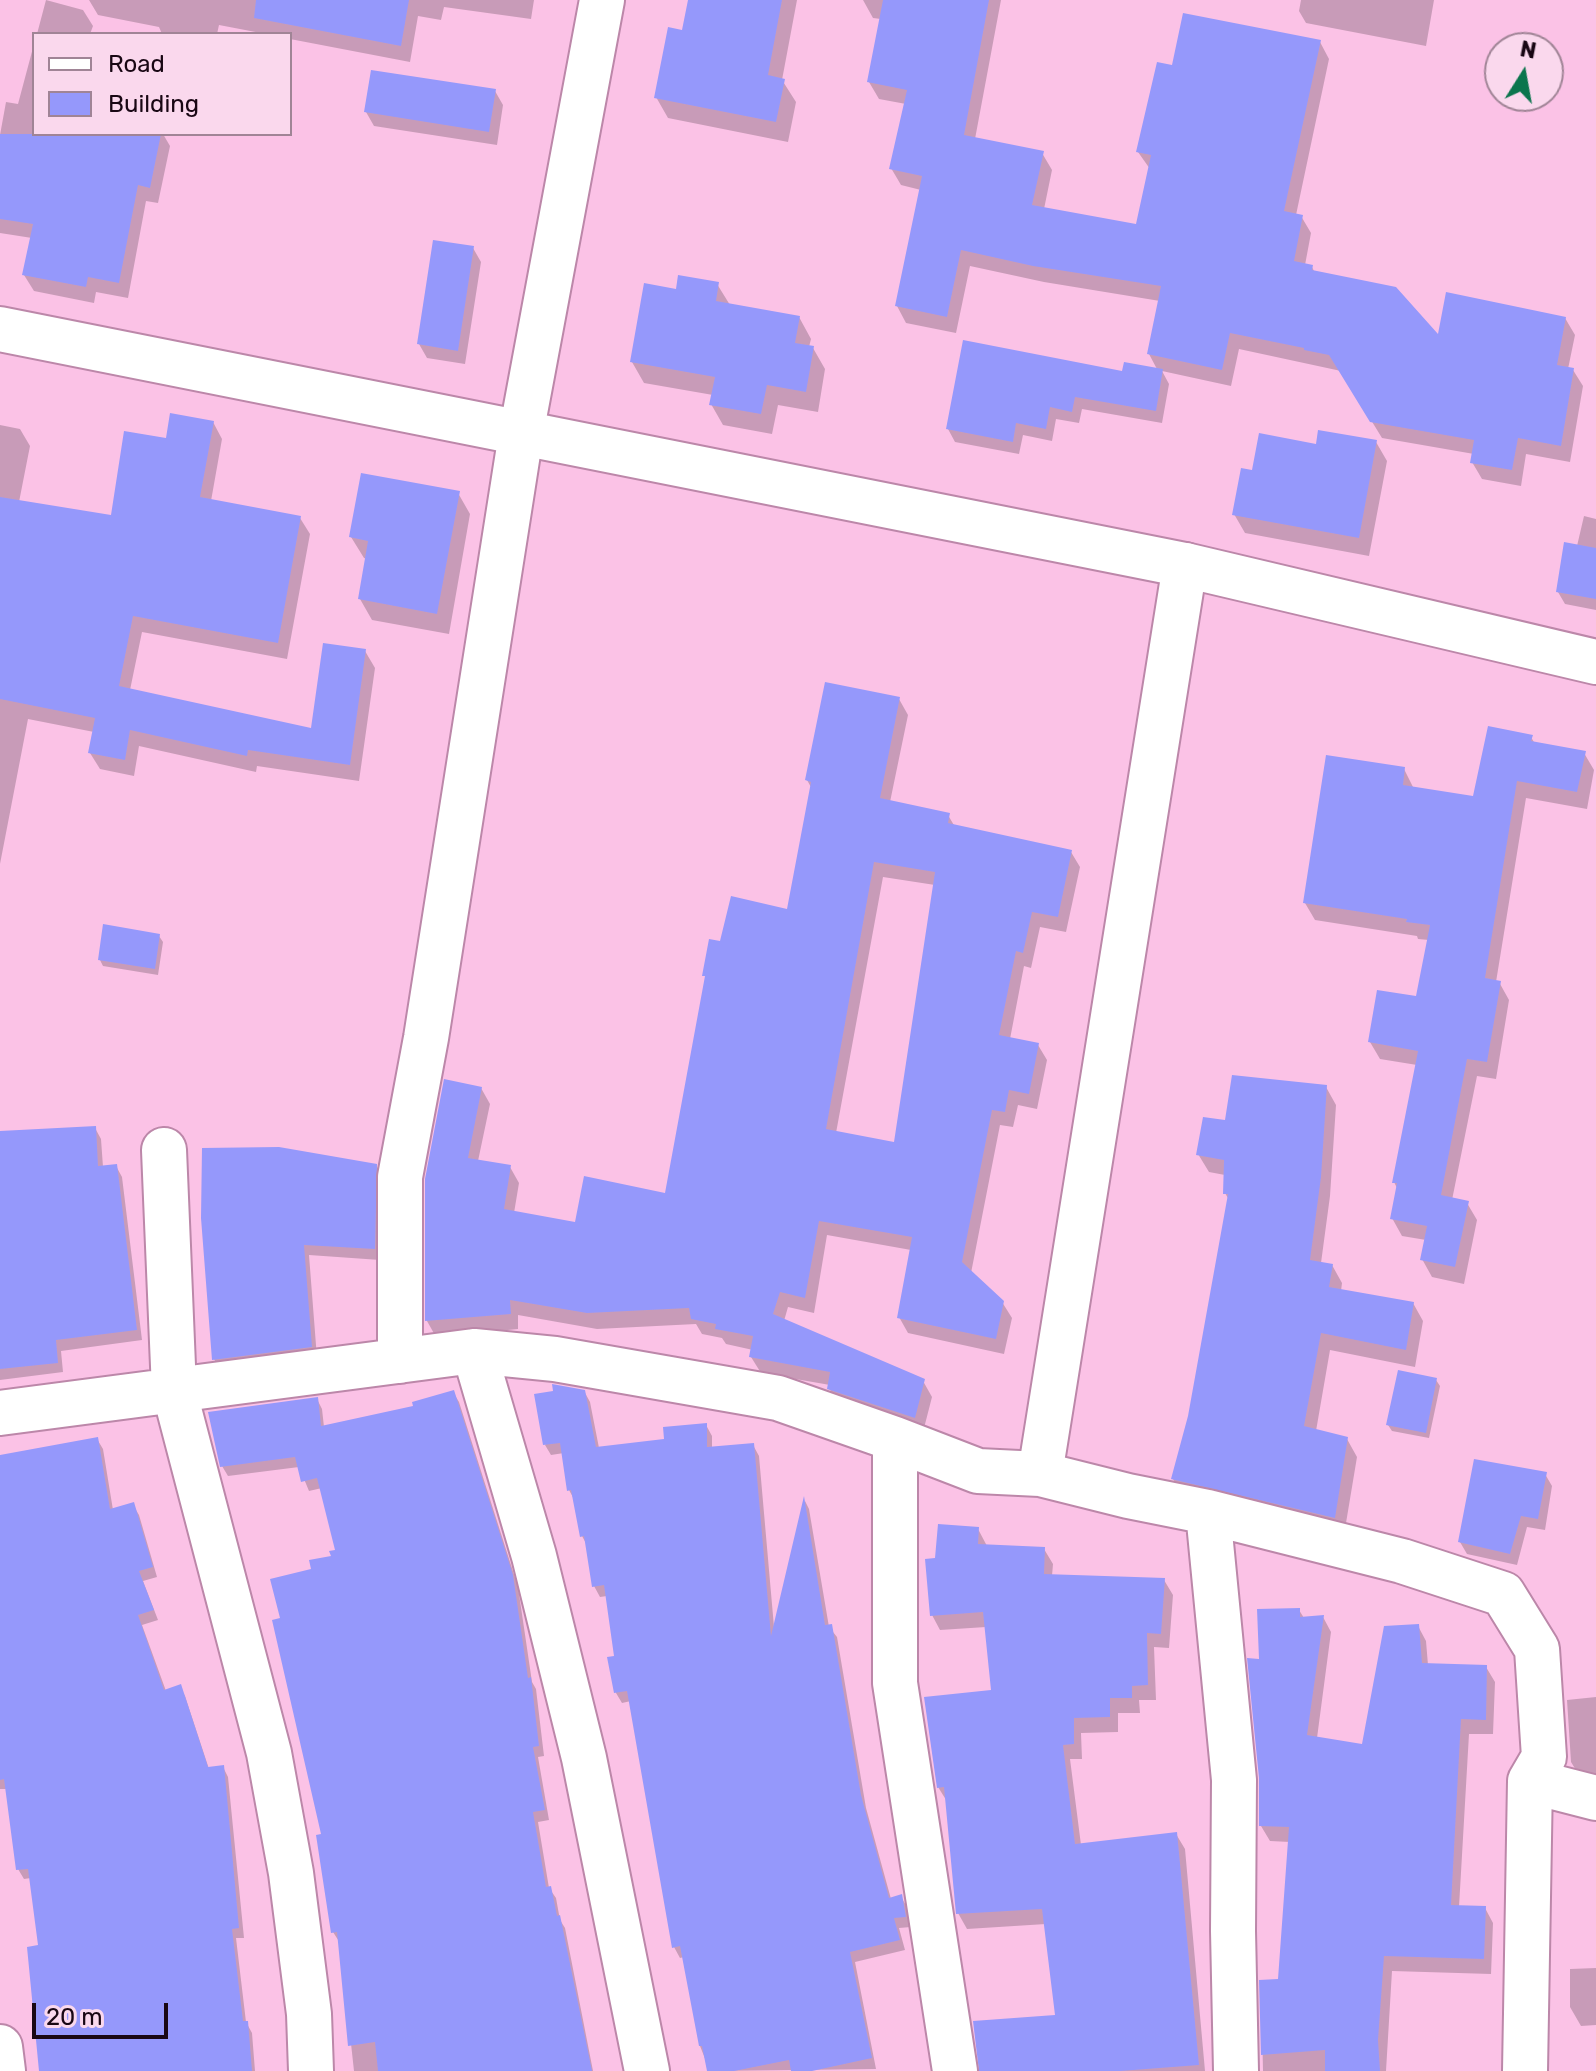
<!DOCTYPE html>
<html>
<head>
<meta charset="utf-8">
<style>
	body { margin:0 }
	#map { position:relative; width:1596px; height:2071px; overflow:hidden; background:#fbc2e6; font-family:Rubik,sans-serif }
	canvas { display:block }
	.legend { position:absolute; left:32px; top:32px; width:260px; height:104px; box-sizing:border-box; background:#fad8ed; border:2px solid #a08496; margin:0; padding:10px 14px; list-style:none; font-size:24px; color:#190714 }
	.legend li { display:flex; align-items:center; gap:16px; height:40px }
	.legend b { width:40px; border:2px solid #a08496 }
	.north { position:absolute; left:1484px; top:32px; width:80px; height:80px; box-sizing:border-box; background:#fad8ed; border:2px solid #a08496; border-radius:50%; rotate:11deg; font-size:22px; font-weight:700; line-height:32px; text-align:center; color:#190714 }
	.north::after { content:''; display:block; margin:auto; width:28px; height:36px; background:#0b754d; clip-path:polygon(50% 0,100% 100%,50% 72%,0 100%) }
	.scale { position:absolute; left:32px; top:2003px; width:136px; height:36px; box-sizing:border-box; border:4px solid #190714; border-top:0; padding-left:10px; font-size:24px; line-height:28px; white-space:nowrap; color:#190714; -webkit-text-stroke:6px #fad8ed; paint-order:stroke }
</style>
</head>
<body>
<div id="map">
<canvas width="1596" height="2071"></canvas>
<ul class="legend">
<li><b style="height:10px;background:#fff"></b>Road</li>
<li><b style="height:22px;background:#9598fb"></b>Building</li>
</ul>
<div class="north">N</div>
<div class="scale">20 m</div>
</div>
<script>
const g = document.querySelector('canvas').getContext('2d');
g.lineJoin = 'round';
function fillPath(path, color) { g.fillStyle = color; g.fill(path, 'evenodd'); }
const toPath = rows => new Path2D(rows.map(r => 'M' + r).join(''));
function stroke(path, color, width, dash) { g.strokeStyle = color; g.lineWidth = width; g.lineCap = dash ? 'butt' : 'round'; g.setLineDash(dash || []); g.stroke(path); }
fillPath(toPath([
	[46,0,83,10,93,26,90,34,37,34],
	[89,0,534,0,531,19,444,7,441,20,418,16,410,62,290,39,290,34,266,34,219,25,217,34,162,34,159,27,98,15],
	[690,0,797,0,782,80,796,102,788,142,668,118,656,97,684,32],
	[863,0,1001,0,975,139,1042,153,1052,170,1044,209,1137,227,1150,169,1138,152,1173,68,1320,42,1329,59,1296,215,1301,216,1311,233,1305,265,1312,267,1315,273,1439,338,1565,318,1575,335,1568,369,1573,370,1583,386,1570,462,1526,454,1521,486,1482,479,1472,462,1474,454,1382,438,1341,371,1239,349,1231,386,1162,371,1169,384,1162,423,1082,409,1079,423,1056,419,1052,441,1023,435,1019,454,955,442,948,429,1124,374,1158,371,1149,354,1160,301,1044,282,970,266,956,333,906,323,897,306,921,190,901,185,891,168,906,104,879,99,869,82,881,19,873,18],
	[1301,0,1434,0,1426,46,1306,23,1299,11],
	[34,44,34,134,163,134,170,146,158,203,146,201,128,298,96,292,94,303,34,291,24,275,32,238,0,233,0,135,6,102,18,104],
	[495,91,503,105,497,145,374,126,366,112],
	[473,248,481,262,465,364,427,358,419,344],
	[717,284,730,305,799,317,811,339,809,347,813,348,825,369,818,412,778,405,772,434,723,425,711,404,713,395,644,383,632,362,678,291],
	[213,422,222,439,211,501,300,518,310,534,287,659,142,632,130,690,312,730,365,651,375,668,359,781,257,766,256,772,139,746,134,776,100,769,90,753,94,732,28,719,0,864,0,425,20,429,30,446,19,502,113,517,168,440],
	[1376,442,1387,461,1369,556,1245,533,1234,514,1253,472,1318,446],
	[458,493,470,514,449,634,372,620,360,599,367,559,364,558,351,537],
	[1584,516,1596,519,1596,610,1565,604,1558,592,1577,546],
	[899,699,908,715,890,802,948,815,955,827,1071,852,1080,867,1066,932,1040,927,1031,968,1024,966,1010,1039,1038,1045,1047,1060,1037,1109,1018,1105,1013,1127,1000,1125,971,1273,1002,1302,1012,1318,1004,1354,908,1333,899,1317,911,1250,827,1235,814,1313,788,1307,784,1321,923,1381,932,1397,923,1432,838,1404,829,1388,830,1385,761,1373,751,1357,753,1350,726,1344,722,1338,702,1334,696,1324,597,1329,518,1315,518,1329,436,1337,427,1321,427,1180,481,1088,490,1104,478,1161,510,1167,519,1183,514,1213,577,1224,666,1196,707,979,705,976,722,943,788,911,812,789,807,780],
	[883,877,935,885,896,1144,836,1133],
	[1531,737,1535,744,1584,753,1594,770,1587,809,1526,798,1496,982,1499,982,1509,1000,1496,1079,1477,1076,1452,1200,1467,1203,1477,1220,1464,1284,1432,1277,1422,1259,1426,1240,1402,1236,1392,1218,1398,1190,1394,1182,1417,1065,1380,1059,1370,1042,1418,998,1429,940,1418,939,1417,936,1315,920,1305,903,1404,769,1414,789,1474,799],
	[159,936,163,942,158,975,103,966,100,960],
	[1326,1087,1336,1105,1330,1196,1321,1263,1332,1265,1342,1283,1341,1291,1413,1303,1423,1321,1415,1367,1330,1350,1316,1431,1347,1439,1357,1457,1344,1535,1183,1497,1173,1479,1190,1417,1229,1200,1225,1193,1225,1175,1209,1172,1198,1154,1226,1123],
	[95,1128,101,1139,103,1167,116,1166,122,1177,142,1340,61,1351,63,1372,0,1380,0,1133],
	[376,1165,382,1176,380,1260,309,1255,317,1358,220,1370,214,1359,203,1218],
	[1436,1380,1440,1386,1429,1438,1392,1431,1388,1425],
	[584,1391,590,1402,599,1448,666,1440,706,1425,712,1436,712,1449,753,1445,759,1456,774,1627,805,1501,809,1509,829,1627,837,1637,866,1808,891,1899,901,1897,907,1907,911,1927,899,1928,905,1950,855,1962,876,2069,710,2071,700,2046,684,1957,680,1958,674,1947,631,1701,622,1703,616,1693,616,1658,607,1596,600,1597,594,1586,588,1547,582,1536,575,1501,569,1490,564,1453,551,1455,545,1445],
	[453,1392,459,1402,518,1587,532,1682,536,1689,544,1756,538,1757,549,1820,538,1822,549,1888,556,1898,560,1920,565,1928,593,2071,354,2071,340,1943,333,1932,323,1836,283,1620,313,1571,333,1558,337,1551,322,1488,309,1491,299,1467,228,1476,222,1466,317,1399,322,1409,324,1427,416,1408],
	[97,1439,103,1449,113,1510,133,1505,139,1515,157,1577,143,1581,158,1620,142,1625,166,1691,180,1687,185,1696,209,1769,223,1767,228,1777,244,1938,236,1938,246,2022,252,2033,255,2071,41,2071,40,1947,31,1878,24,1879,18,1869,8,1789,0,1789,0,1460],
	[1545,1474,1552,1486,1545,1530,1527,1527,1517,1565,1467,1554,1460,1542],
	[978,1529,987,1546,1044,1549,1053,1564,1052,1576,1164,1580,1173,1595,1169,1648,1154,1647,1156,1700,1139,1700,1140,1713,1118,1713,1118,1732,1081,1733,1082,1759,1070,1759,1081,1845,1176,1834,1185,1849,1205,2071,981,2071,1057,2017,1046,1924,967,1929,958,1913,948,1803,938,1787,993,1692,986,1627,940,1630,932,1615,937,1560],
	[1299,1610,1304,1618,1323,1617,1331,1632,1317,1738,1363,1746,1418,1626,1426,1641,1428,1665,1486,1667,1495,1682,1493,1734,1469,1734,1459,1907,1485,1908,1493,1923,1491,1974,1392,1971,1386,2071,1263,2071,1261,1982,1280,1981,1290,1842,1270,1841,1261,1826,1261,1661],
	[1596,1697,1596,1774,1579,1775,1571,1762,1567,1700],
	[1596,1968,1596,2025,1581,2026,1570,2007,1570,1969]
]), '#0003');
fillPath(toPath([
	[256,0,409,0,401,46,254,18],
	[688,0,782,0,768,75,785,79,776,122,654,98,668,27,682,30],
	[883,0,989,0,964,135,1044,151,1032,205,1136,224,1151,155,1136,152,1157,62,1172,65,1183,13,1321,40,1284,211,1303,215,1294,261,1313,265,1312,270,1396,287,1438,334,1446,292,1566,317,1557,365,1574,368,1561,446,1518,438,1512,470,1470,463,1474,440,1370,422,1329,355,1304,350,1304,348,1230,333,1222,370,1147,354,1161,286,1033,266,961,250,947,317,895,306,922,176,889,169,907,90,867,82],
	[371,70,496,89,489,132,364,112],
	[0,134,161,134,150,188,138,185,119,283,88,277,86,287,22,275,33,224,0,219],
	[433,240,474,246,458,351,417,344],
	[678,275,719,282,716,301,800,316,795,343,814,346,806,392,767,385,761,414,709,405,715,377,630,362,644,283,676,289],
	[963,340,1122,371,1124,362,1163,369,1156,411,1075,397,1072,412,1050,407,1046,429,1016,423,1013,442,946,429],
	[170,413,214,421,200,497,301,516,278,643,133,616,119,686,311,728,323,643,366,649,350,765,248,750,247,756,130,730,125,760,88,753,95,718,0,699,0,497,111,515,124,431,166,438],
	[1318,430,1377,440,1359,538,1232,515,1241,468,1252,470,1259,433,1316,444],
	[361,473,460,491,437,614,358,599,368,541,349,537],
	[1564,542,1596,548,1596,599,1556,592],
	[825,682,900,697,880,798,950,813,948,823,1072,850,1058,917,1032,912,1023,953,1016,951,999,1035,1039,1043,1029,1094,1009,1090,1005,1112,992,1110,962,1262,1004,1301,996,1339,897,1318,912,1237,819,1221,805,1298,780,1292,773,1314,925,1379,915,1418,827,1389,830,1372,749,1357,753,1336,715,1329,716,1324,691,1319,689,1308,587,1313,510,1300,511,1314,425,1321,425,1179,444,1079,482,1087,468,1158,511,1165,504,1209,575,1222,584,1176,665,1193,705,976,702,976,709,939,720,941,731,896,787,909,811,782,805,780],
	[874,862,935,872,894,1142,826,1129],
	[1488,726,1533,735,1531,741,1586,751,1577,792,1517,781,1485,978,1501,981,1487,1062,1467,1059,1441,1195,1469,1201,1455,1267,1420,1260,1427,1226,1390,1219,1397,1183,1392,1183,1418,1051,1368,1042,1377,990,1416,996,1430,925,1406,922,1407,919,1303,903,1326,755,1405,767,1403,785,1473,796],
	[103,924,160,934,155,969,98,960],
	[1232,1075,1327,1085,1321,1177,1310,1260,1333,1264,1329,1287,1414,1302,1406,1350,1321,1333,1304,1426,1348,1437,1335,1518,1171,1479,1188,1416,1228,1194,1223,1194,1224,1160,1196,1155,1203,1117,1225,1120],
	[96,1126,98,1166,117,1164,137,1330,56,1340,58,1363,0,1369,0,1131],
	[279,1147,377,1164,375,1249,304,1245,312,1347,212,1360,201,1218,202,1148],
	[1398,1370,1437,1378,1426,1433,1386,1425],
	[552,1384,585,1390,596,1447,664,1439,663,1427,707,1423,707,1447,754,1443,771,1636,804,1496,825,1625,832,1624,861,1795,889,1898,902,1894,906,1917,894,1918,900,1940,850,1952,872,2058,812,2071,791,2071,789,2060,734,2071,707,2071,702,2046,699,2046,680,1946,672,1948,627,1691,614,1693,607,1657,614,1656,604,1585,592,1587,584,1536,580,1537,571,1490,567,1491,560,1443,543,1445,534,1394,553,1391],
	[454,1390,513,1575,528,1678,531,1677,539,1746,533,1747,545,1810,533,1812,546,1887,551,1886,557,1916,560,1915,592,2071,378,2071,375,2042,348,2046,337,1932,331,1933,316,1835,321,1834,272,1620,280,1618,270,1579,311,1569,309,1560,331,1556,329,1551,335,1550,317,1478,301,1482,295,1457,220,1467,208,1412,318,1397,321,1426,413,1406,412,1402],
	[98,1437,110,1509,134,1502,153,1567,139,1571,154,1610,138,1615,164,1690,181,1684,208,1767,224,1765,239,1928,232,1929,243,2021,248,2021,252,2071,39,2071,27,1947,38,1945,28,1869,16,1870,4,1779,0,1780,0,1455],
	[1474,1459,1547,1472,1538,1519,1521,1516,1510,1554,1458,1542],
	[938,1524,979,1527,978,1544,1045,1547,1044,1574,1165,1578,1161,1634,1147,1633,1148,1685,1132,1686,1132,1698,1110,1698,1110,1717,1074,1718,1074,1744,1063,1745,1075,1844,1177,1832,1199,2065,1120,2071,979,2071,973,2021,1055,2015,1042,1909,956,1914,944,1787,937,1788,924,1697,991,1690,983,1612,930,1616,925,1559,935,1558],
	[1300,1608,1300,1617,1324,1615,1307,1735,1362,1744,1384,1626,1419,1624,1422,1663,1487,1665,1486,1720,1461,1719,1451,1905,1486,1906,1484,1959,1384,1956,1378,2040,1380,2071,1325,2071,1325,2050,1261,2055,1259,1980,1278,1979,1289,1827,1259,1826,1259,1778,1247,1658,1259,1659,1257,1609]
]), '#9598fb');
const street = toPath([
	[164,1150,174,1390,269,1753,291,1873,309,2014,311,2071],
	[474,1351,534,1556,584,1758,647,2071],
	[400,1361,400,1177,426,1038,521,434,602,0],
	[0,1413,474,1351,555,1359,778,1398,895,1439,978,1471,1040,1474,1128,1496,1208,1512,1402,1561,1503,1594,1537,1649,1544,1757,1530,1781,1525,2071],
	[895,1439,895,1683,955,2071],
	[1040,1474,1185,565],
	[1208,1512,1234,1780,1233,1931,1236,2071],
	[1530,1781,1596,1798],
	[0,2047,3,2071]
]);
const secondary = toPath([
	[0,329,1185,565,1596,662]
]);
stroke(street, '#bc87a9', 48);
stroke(secondary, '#bc87a9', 48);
stroke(street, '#fff', 44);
stroke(secondary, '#fff', 44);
</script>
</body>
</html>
